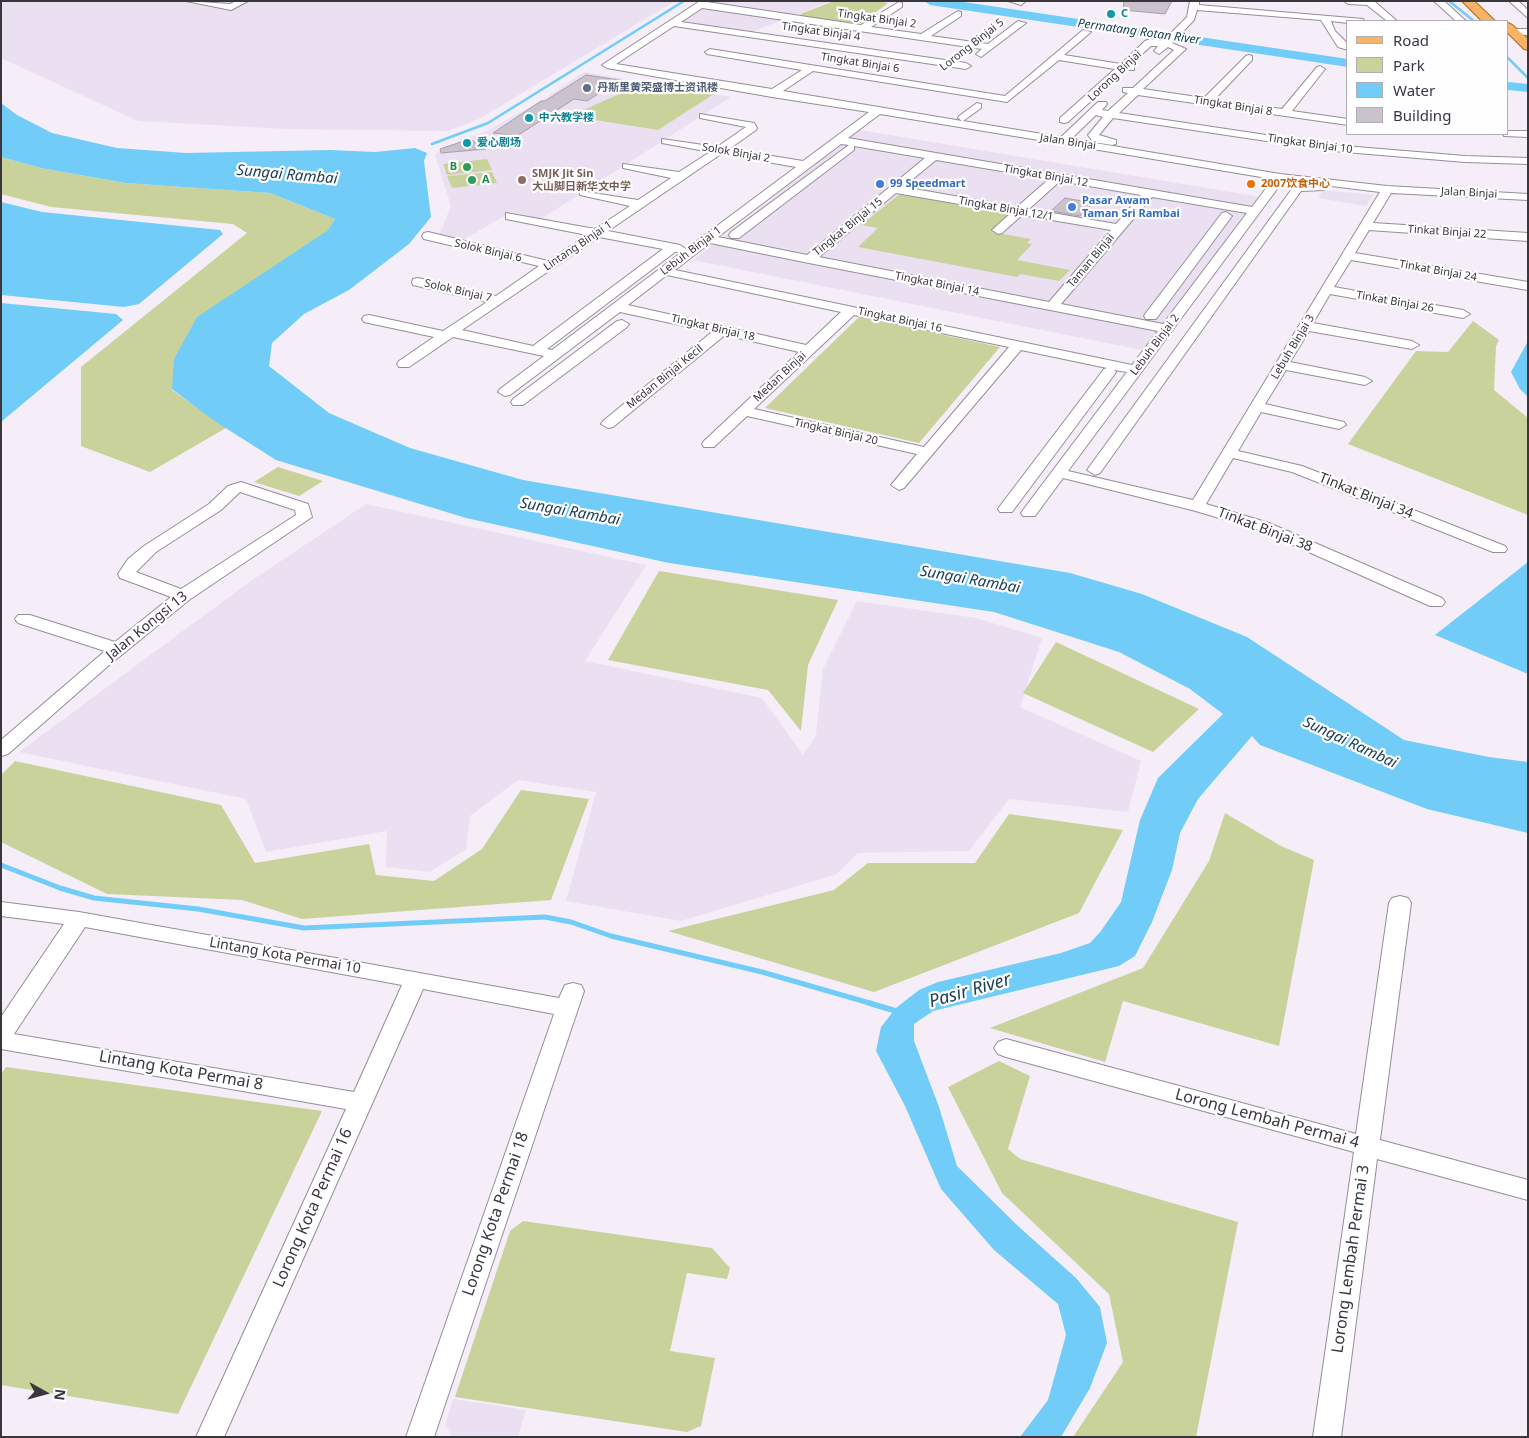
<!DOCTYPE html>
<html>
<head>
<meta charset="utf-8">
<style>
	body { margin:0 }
	#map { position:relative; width:1529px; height:1438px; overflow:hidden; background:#f5edf8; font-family:"Noto Sans",sans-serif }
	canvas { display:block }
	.frame { position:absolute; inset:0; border:2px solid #3a373c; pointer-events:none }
	.legend { position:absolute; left:1346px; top:20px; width:162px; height:115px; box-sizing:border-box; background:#fefdff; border:1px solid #b0aeb1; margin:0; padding:6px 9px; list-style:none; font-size:15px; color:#3a373c }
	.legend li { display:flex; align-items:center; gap:10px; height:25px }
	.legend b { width:25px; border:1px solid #b0aeb1 }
	.north { position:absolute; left:20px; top:1368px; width:50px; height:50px; -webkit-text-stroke:4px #fefdff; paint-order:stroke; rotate:97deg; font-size:14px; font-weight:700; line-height:20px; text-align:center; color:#3a373c }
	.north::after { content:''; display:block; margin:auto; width:18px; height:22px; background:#3a373c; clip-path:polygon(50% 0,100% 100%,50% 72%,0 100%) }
</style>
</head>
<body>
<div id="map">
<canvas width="1529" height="1438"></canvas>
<div class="frame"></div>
<ul class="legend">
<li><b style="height:6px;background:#f7b469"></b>Road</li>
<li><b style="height:14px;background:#c9d29a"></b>Park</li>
<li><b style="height:14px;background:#71cdf8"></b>Water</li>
<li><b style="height:14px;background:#cac3ce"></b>Building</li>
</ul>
<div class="north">N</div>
</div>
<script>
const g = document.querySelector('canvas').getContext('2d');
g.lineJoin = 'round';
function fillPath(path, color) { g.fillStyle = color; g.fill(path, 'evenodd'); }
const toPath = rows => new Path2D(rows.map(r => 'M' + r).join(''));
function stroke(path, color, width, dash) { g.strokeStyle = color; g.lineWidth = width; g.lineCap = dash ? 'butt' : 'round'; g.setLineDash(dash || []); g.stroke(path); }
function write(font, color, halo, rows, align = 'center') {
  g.font = font + ' "Noto Sans","Noto Sans SC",sans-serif'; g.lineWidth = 4.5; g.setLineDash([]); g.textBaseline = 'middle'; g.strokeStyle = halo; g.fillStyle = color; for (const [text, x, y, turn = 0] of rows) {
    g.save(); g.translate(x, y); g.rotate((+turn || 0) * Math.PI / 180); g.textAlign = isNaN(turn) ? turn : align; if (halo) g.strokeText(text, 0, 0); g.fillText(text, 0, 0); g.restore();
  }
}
fillPath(toPath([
	[1,1,675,1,479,119,448,131,286,129,138,121,1,58],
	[711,1,831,1,744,35,672,24],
	[584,72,731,97,541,219,511,212,463,240,439,235,451,206,435,155,442,148,488,130,541,101],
	[860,130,1260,197,1142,350,693,260],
	[1323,190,1374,195,1366,206,1318,198],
	[366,504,646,565,585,661,762,698,803,755,816,735,823,669,857,601,976,618,1042,638,1020,707,1141,761,1128,812,1009,799,969,851,858,853,837,874,681,921,566,901,596,792,518,780,470,816,466,849,430,872,386,867,387,831,266,852,246,799,19,752,248,583],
	[453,1399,526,1410,518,1437,453,1437,445,1425]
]), '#ebe0f1');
fillPath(toPath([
	[834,1,876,1,888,3,862,23,854,24,808,18,800,14],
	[644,83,714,94,658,130,570,116],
	[1,157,41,168,125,183,270,193,335,219,327,231,172,390,226,428,150,472,81,446,81,367,247,233,233,224,51,207,1,194],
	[487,159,492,170,447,175,443,164],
	[492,172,497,183,452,188,447,176],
	[900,194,1010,214,992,232,1031,239,1027,243,1032,244,1017,260,1070,270,1059,281,1020,274,1017,277,858,247,878,228,861,225],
	[859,317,1000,347,919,443,765,408],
	[1473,321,1499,340,1496,346,1494,390,1528,418,1528,515,1348,444,1416,351,1448,352],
	[278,467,323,481,299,496,254,482],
	[659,571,838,600,808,665,801,731,768,690,608,660],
	[1056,642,1199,709,1153,752,1023,693],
	[15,761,221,805,255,863,369,844,376,875,434,881,482,849,521,790,589,799,551,900,302,919,242,900,107,894,1,842,1,775],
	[1225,813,1281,846,1314,860,1279,1046,1123,1001,1105,1062,990,1028,1143,968,1209,861],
	[1009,814,1123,830,1079,913,874,992,668,931,834,890,868,863,975,863],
	[999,1061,1030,1076,1008,1149,1020,1159,1238,1222,1196,1437,1073,1437,1123,1362,1109,1294,1002,1193,948,1087],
	[6,1067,322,1111,178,1414,1,1385,1,1074],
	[523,1221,712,1248,730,1268,727,1279,687,1273,670,1351,715,1358,701,1426,687,1432,455,1397,510,1231]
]), '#c9d29a');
fillPath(toPath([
	[1,103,17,115,52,133,117,148,186,153,330,150,375,152,415,148,427,153,424,161,431,217,409,244,349,290,304,314,272,343,269,366,329,413,410,448,523,480,1070,573,1142,594,1247,637,1404,740,1489,757,1528,762,1528,833,1427,809,1260,745,1252,736,1198,799,1180,833,1172,870,1152,922,1135,956,1119,966,933,1011,914,1024,914,1041,939,1107,957,1166,1018,1226,1076,1278,1100,1307,1107,1343,1090,1388,1061,1437,1020,1437,1048,1400,1066,1335,1058,1304,994,1250,941,1189,905,1106,876,1051,881,1027,896,1008,919,990,938,982,1061,953,1090,943,1101,931,1121,902,1140,820,1158,778,1223,714,1190,689,1119,652,994,612,669,563,466,518,276,460,213,420,172,389,174,359,197,317,327,231,335,219,270,193,125,183,41,168,1,157],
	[1,202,42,212,220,230,223,234,139,304,124,307,1,295],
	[1,303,116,314,123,320,1,422],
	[1528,341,1528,397,1520,389,1511,372],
	[1528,562,1528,674,1435,635]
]), '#71cdf8');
stroke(toPath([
	[1449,1,1474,21],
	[1508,58,1528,78],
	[432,144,488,123,684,1]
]), '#71cdf8', 2.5);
stroke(toPath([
	[1,865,60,888,94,898,198,909,304,928,545,917,571,922,611,936,762,972,873,1004]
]), '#71cdf8', 5);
stroke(toPath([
	[869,1003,899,1012]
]), '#71cdf8', 5.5);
fillPath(toPath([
	[924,1,957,1,1348,59,1348,67,930,5,924,1],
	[1508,82,1528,84,1528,92,1508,90,1508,82]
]), '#71cdf8');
const building = toPath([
	[1124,1,1172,1,1165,14,1123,10,1124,1],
	[586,75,620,80,587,101,574,99,517,136,493,133,541,101,545,101,586,75],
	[470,139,486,149,441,153,440,149,470,139],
	[1065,198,1093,203,1080,216,1051,211,1065,198]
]);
fillPath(building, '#cac3ce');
stroke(building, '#a79faa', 1);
const minor = toPath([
	[186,1,230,4,236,1,248,1,231,10,186,1],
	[700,1,861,25,899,2,902,3,902,7,871,27,921,34,958,11,961,12,961,16,931,36,988,44,1018,21,1026,23,981,57,976,54,982,49,702,8,681,22,966,63,971,66,966,69,674,26,616,64,772,89,802,70,707,54,705,52,710,49,1005,96,1083,30,1091,32,1064,55,1121,64,1145,41,1150,39,1163,41,1187,17,1190,1,1199,1,1199,5,1363,19,1364,21,1348,23,1331,21,1335,31,1348,44,1348,50,1338,47,1321,20,1197,10,1194,20,1172,43,1186,49,1143,89,1204,98,1246,56,1249,55,1252,56,1252,60,1214,100,1282,109,1317,67,1320,66,1325,69,1292,111,1348,119,1348,125,1138,95,1119,113,1333,145,1465,156,1528,158,1528,164,1465,162,1333,151,1113,118,1099,135,1116,140,1116,144,1112,145,1093,142,1088,135,1103,117,1096,115,1071,139,1280,174,1387,186,1528,194,1528,200,1391,193,1373,223,1528,233,1528,241,1369,230,1355,253,1528,282,1528,290,1351,260,1334,287,1463,310,1470,314,1463,318,1330,294,1313,323,1412,341,1419,345,1412,349,1309,331,1290,362,1365,377,1372,381,1365,385,1286,370,1265,404,1344,422,1346,425,1339,429,1261,412,1238,451,1302,466,1505,546,1507,549,1505,552,1493,552,1292,472,1233,458,1206,504,1269,523,1442,598,1445,602,1442,606,1430,606,1257,529,1192,510,1063,478,1035,516,1023,516,1021,513,1023,510,1127,372,1114,370,1116,372,1114,375,1012,512,1000,512,998,509,1000,506,1104,369,1107,368,1021,350,904,488,899,490,891,485,917,454,747,416,714,447,704,447,702,444,704,441,799,352,725,335,613,427,608,428,601,424,603,421,712,332,620,312,510,395,505,396,498,392,500,389,544,356,453,337,409,367,399,367,397,364,399,361,434,337,364,322,362,319,364,316,369,315,443,331,487,302,413,285,412,282,413,279,418,278,496,296,539,266,424,239,422,236,424,233,428,232,548,261,587,235,506,219,506,213,595,229,630,206,580,195,580,191,638,200,671,178,623,168,623,164,679,172,710,152,662,143,662,139,717,147,746,127,700,118,700,114,754,123,757,128,756,130,729,149,803,161,869,112,772,97,607,68,602,65,700,1],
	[1151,46,1158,46,1154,51,1159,54,1168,47,1174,50,1133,88,1123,88,1123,92,1128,93,1108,111,1102,110,1107,104,1106,102,1098,102,1061,137,963,121,981,108,981,104,977,103,959,116,958,118,962,121,783,91,813,71,1007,102,1059,60,1115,69,1060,118,1060,122,1064,123,1068,122,1125,70,1134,70,1134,66,1130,65,1151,46],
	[880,114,1063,144,1273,179,1252,207,848,138,880,114],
	[841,144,849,145,731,232,729,235,731,238,739,238,854,150,854,146,925,158,807,255,718,237,841,144],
	[721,154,796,167,686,249,680,245,608,231,721,154],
	[936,160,1049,179,1017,207,903,187,936,160],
	[1060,181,1141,195,1116,224,1029,209,1060,181],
	[1283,181,1317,185,1294,186,1087,470,1095,475,1100,473,1301,191,1324,190,1326,188,1323,185,1380,192,1193,500,1068,471,1283,181],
	[896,193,1011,213,992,230,998,234,1002,233,1022,215,1111,230,1049,302,819,257,896,193],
	[1152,197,1247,213,1163,324,1061,304,1152,197],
	[599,237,663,249,533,346,462,330,599,237],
	[710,243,809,263,1158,331,1132,365,675,270,710,243],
	[675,252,682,252,552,350,547,349,675,252],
	[667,275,841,312,806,345,628,305,667,275],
	[854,315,1009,347,924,447,754,409,854,315],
	[1008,1,1025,1,1025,2,1021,5,1008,1],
	[1344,1,1374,1,1397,21,1387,21,1367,5,1348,4,1344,1],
	[1434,1,1444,1,1466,21,1456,21,1434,1],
	[1509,1,1518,1,1528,10,1528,18,1509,1],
	[1513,29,1528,29,1528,35,1510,34,1508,32,1513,29],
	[1508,131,1528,131,1528,137,1504,136,1503,134,1508,134,1508,131],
	[1226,212,1232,216,1156,319,1146,319,1144,316,1146,313,1222,213,1226,212],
	[622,320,629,324,627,327,523,405,513,405,511,402,513,399,617,321,622,320],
	[241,482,308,504,312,517,189,600,108,666,8,754,1,756,1,740,105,651,18,623,15,619,18,615,30,615,115,642,171,597,120,578,118,574,128,559,144,546,209,504,228,486,241,482],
	[240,492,295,510,296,515,181,589,136,572,156,552,221,510,240,492],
	[1400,896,1408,898,1411,903,1380,1140,1528,1180,1528,1200,1377,1159,1341,1437,1313,1437,1354,1152,1006,1057,998,1054,994,1048,998,1042,1006,1039,1356,1134,1389,903,1392,898,1400,896],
	[1,902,79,912,559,998,565,985,573,983,581,985,584,991,434,1437,406,1437,554,1014,423,989,224,1437,196,1437,346,1109,1,1049,1,1017,64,924,1,916,1,902],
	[85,927,244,956,402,985,354,1092,14,1034,85,927]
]);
const major = toPath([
	[1462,1,1474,1,1495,21,1482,21,1462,1],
	[1508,23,1512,25,1528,39,1528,50,1524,49,1508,33,1508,23]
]);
stroke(minor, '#958e98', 2);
stroke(major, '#b16818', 2);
fillPath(minor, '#fff');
fillPath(major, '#f7b469');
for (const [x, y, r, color] of [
	[1111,14,5,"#0f9aa8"],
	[587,88,5,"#5c6f8a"],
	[529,118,5,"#0f9aa8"],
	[467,143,5,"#0f9aa8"],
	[467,167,5,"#2e9e5b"],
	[472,180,5,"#2e9e5b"],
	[522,180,5,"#8d6e63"],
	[880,184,5,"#3f7fe0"],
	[1251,184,5,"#e8710a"],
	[1072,207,5,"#3f7fe0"]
]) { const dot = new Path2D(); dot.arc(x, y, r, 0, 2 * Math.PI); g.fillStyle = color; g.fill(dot); stroke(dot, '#fefdff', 2); }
write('bold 11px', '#0d838f', '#fefdff', [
	["C",1121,14],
	["中六教学楼",539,118],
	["爱心剧场",477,143]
], 'left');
write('11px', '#3a373c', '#fefdff', [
	["Tingkat Binjai 2",877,19,8],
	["Tingkat Binjai 4",821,32,8],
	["Lorong Binjai 5",972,45,-38],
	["Tingkat Binjai 6",860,63,9],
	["Lorong Binjai",1115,76,-43],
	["Tingkat Binjai 8",1233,106,9],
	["Jalan Binjai",1068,142,9],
	["Tingkat Binjai 10",1310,144,8],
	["Solok Binjai 2",736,153,10],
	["Tingkat Binjai 12",1046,176,10],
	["Jalan Binjai",1469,193,3],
	["Tingkat Binjai 12/1",1006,209,10],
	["Tingkat Binjai 15",848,227,-39],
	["Tinkat Binjai 22",1447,232,4],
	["Lintang Binjai 1",578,246,-34],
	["Solok Binjai 6",488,251,13],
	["Lebuh Binjai 1",691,251,-37],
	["Taman Binjai",1091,261,-50],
	["Tinkat Binjai 24",1438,271,10],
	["Tingkat Binjai 14",937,284,11],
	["Solok Binjai 7",458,291,13],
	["Tinkat Binjai 26",1395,302,10],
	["Tingkat Binjai 16",900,320,12],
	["Tingkat Binjai 18",713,328,13],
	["Lebuh Binjai 2",1155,345,-53],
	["Lebuh Binjai 3",1293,347,-59],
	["Medan Binjai Kecil",665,377,-39],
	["Medan Binjai",780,377,-43],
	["Tingkat Binjai 20",836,432,13]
]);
write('bold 11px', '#4e5e75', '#fefdff', [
	["丹斯里黄荣盛博士资讯楼",597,88]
], 'left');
write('bold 11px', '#27864d', '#fefdff', [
	["B",457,167],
	["A",482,180,"left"]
], 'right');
write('bold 11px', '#785e54', '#fefdff', [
	["SMJK Jit Sin",532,174],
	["大山脚日新华文中学",532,187]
], 'left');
write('bold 11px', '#366cbe', '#fefdff', [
	["99 Speedmart",890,184],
	["Pasar Awam",1082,201],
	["Taman Sri Rambai",1082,214]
], 'left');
write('bold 11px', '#c56008', '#fefdff', [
	["2007饮食中心",1261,184]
], 'left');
write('italic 12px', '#1a4254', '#fefdff', [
	["Permatang Rotan River",1139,32,8]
]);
write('14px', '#3a373c', '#fefdff', [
	["Tinkat Binjai 34",1366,496,22],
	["Tinkat Binjai 38",1265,530,21],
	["Jalan Kongsi 13",147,626,-39],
	["Lintang Kota Permai 10",285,956,10]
]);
write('italic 15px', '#1a4254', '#fefdff', [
	["Sungai Rambai",287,175,5],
	["Sungai Rambai",570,512,10],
	["Sungai Rambai",970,580,10],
	["Sungai Rambai",1350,743,25]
]);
write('16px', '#3a373c', '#fefdff', [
	["Lintang Kota Permai 8",181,1071,10],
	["Lorong Lembah Permai 4",1267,1119,15],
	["Lorong Kota Permai 16",313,1208,-66],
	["Lorong Kota Permai 18",496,1214,-71],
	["Lorong Lembah Permai 3",1351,1259,-82]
]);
write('italic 18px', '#1a4254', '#fefdff', [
	["Pasir River",970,991,-16]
]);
</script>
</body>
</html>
